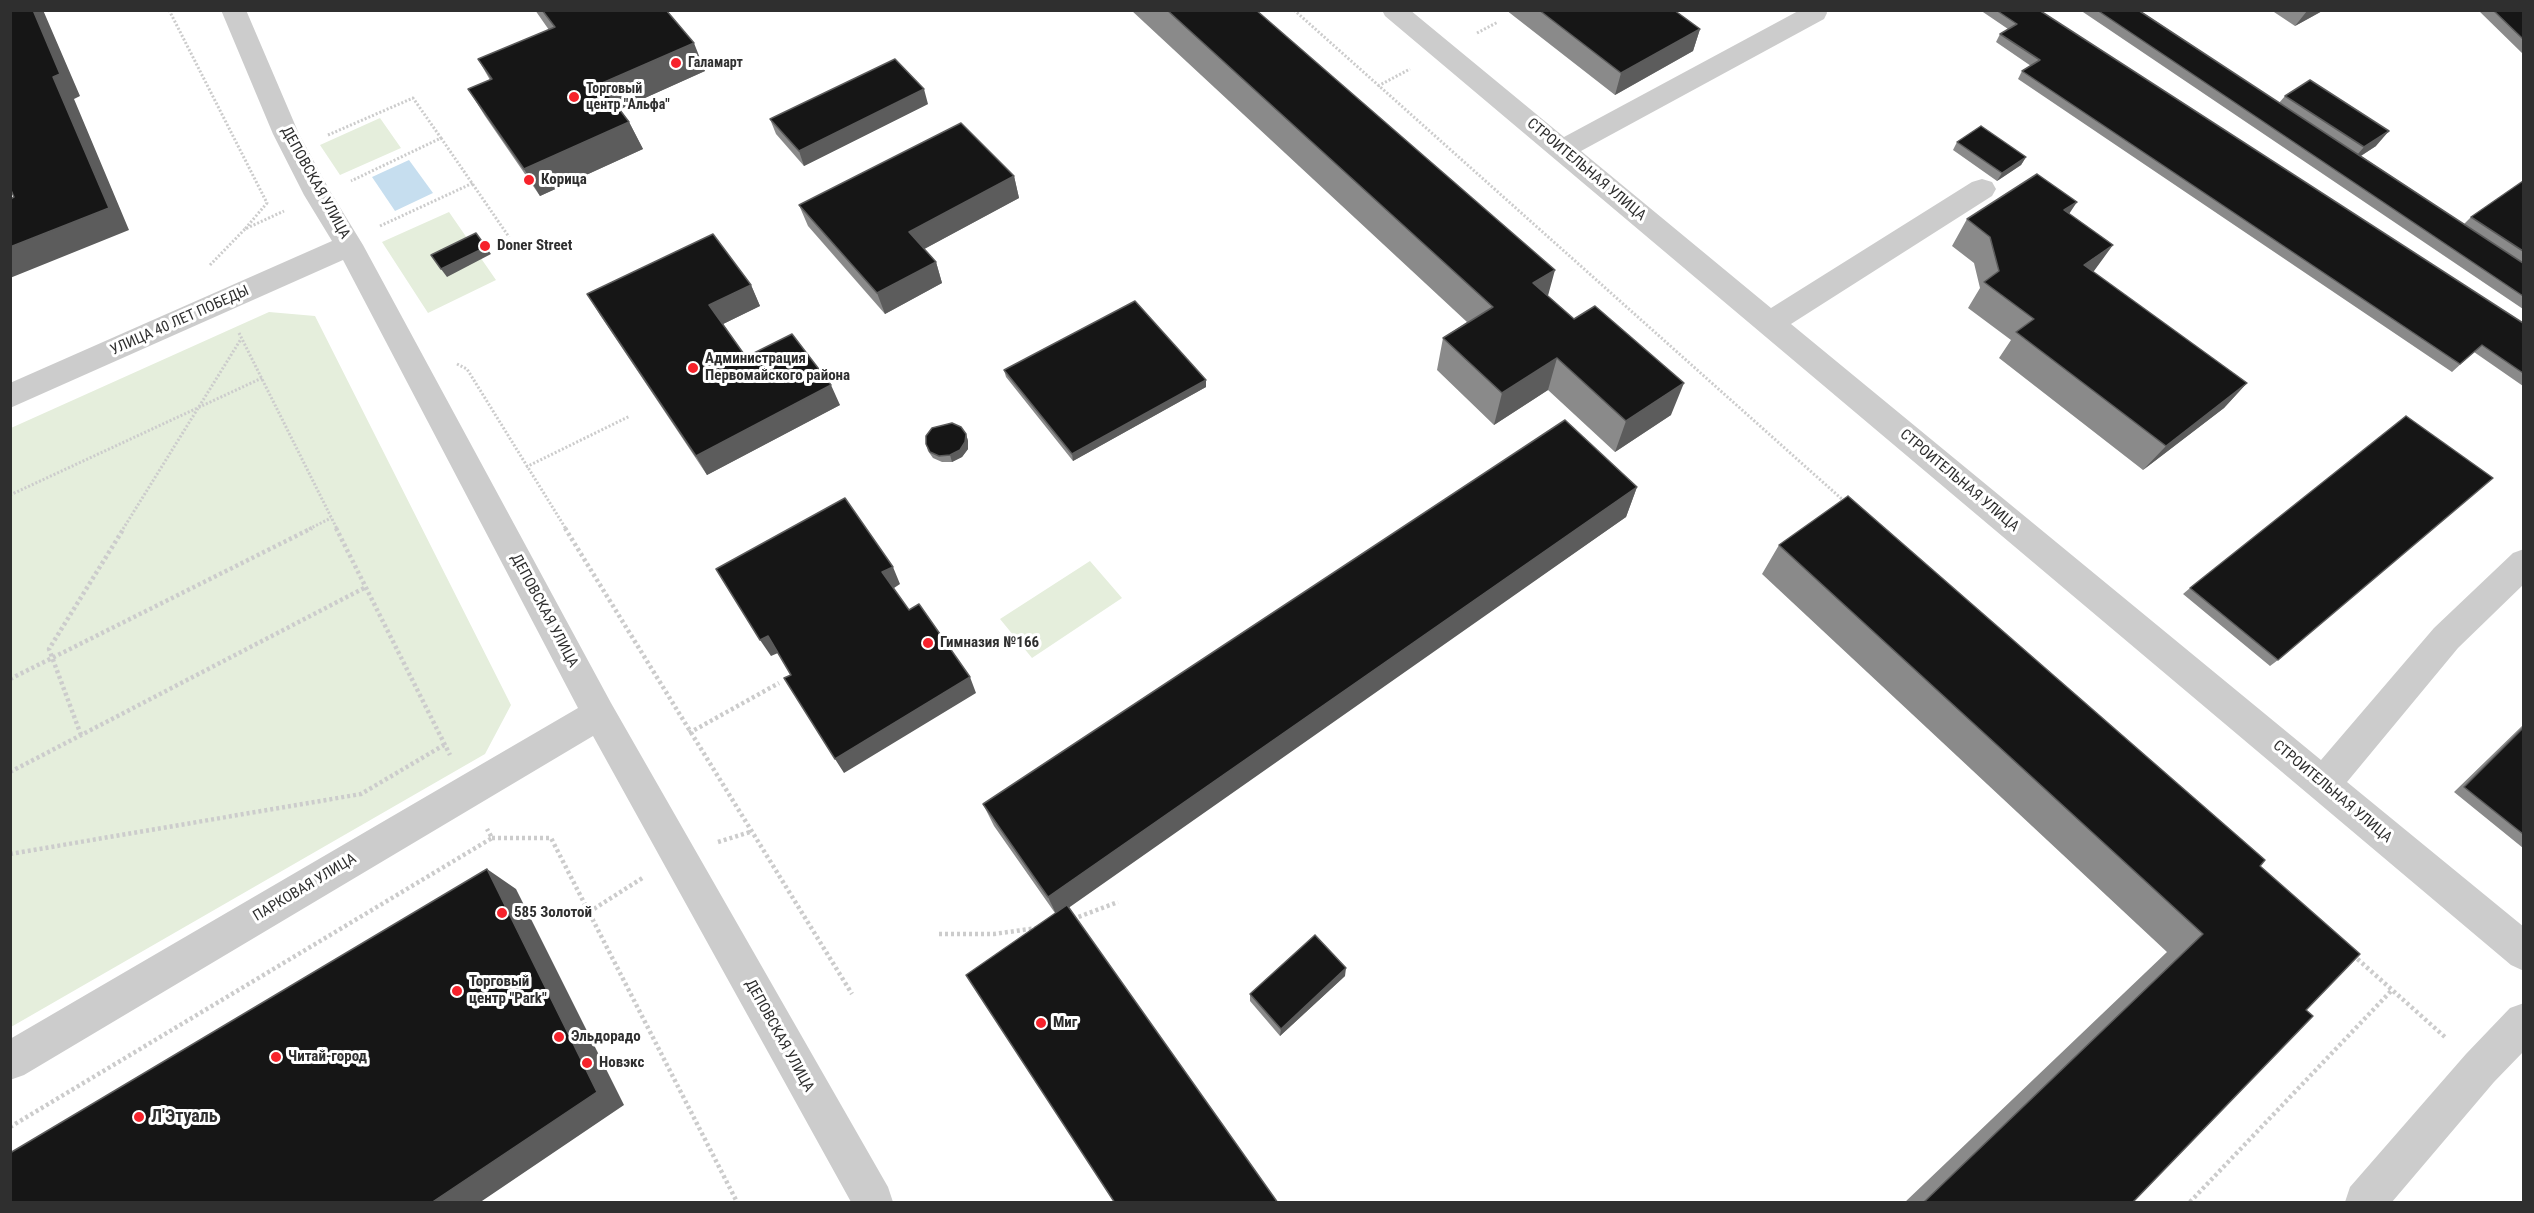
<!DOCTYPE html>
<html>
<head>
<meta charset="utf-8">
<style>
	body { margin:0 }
	#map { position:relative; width:2534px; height:1213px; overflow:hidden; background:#fff; font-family:"Roboto Condensed",sans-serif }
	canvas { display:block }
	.frame { position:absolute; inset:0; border:12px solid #2f2f2f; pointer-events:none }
</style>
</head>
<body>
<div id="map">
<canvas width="2534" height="1213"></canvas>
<div class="frame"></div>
</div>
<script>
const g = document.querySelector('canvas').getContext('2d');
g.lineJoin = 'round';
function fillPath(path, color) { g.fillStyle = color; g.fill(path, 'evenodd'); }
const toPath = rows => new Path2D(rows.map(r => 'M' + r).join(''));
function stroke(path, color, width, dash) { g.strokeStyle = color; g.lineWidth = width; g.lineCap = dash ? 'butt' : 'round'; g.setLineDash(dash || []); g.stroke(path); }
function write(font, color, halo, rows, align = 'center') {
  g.font = font + ' "Roboto Condensed",sans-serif'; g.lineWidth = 6; g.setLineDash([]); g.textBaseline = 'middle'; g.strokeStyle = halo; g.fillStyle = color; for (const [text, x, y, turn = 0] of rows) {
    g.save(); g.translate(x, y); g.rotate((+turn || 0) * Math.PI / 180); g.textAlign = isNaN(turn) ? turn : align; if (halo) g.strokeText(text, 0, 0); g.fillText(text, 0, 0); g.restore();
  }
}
fillPath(toPath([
	[380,118,401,148,340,175,320,145],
	[449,212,496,280,428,313,382,242],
	[269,312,315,316,511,705,485,754,11,1027,11,428],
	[1090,561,1122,598,1032,658,1000,619]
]), '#e5eedc');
fillPath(toPath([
	[409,160,433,193,395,211,372,177]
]), '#c6deef');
stroke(toPath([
	[169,10,267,203,245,229,284,211],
	[1294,10,1844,501],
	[1477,33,1498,22],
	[1378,86,1410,69],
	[328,135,413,98,441,138,351,181],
	[441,138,509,237],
	[380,226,473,183],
	[210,265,245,229],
	[239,333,337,529],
	[457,364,467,369,566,529],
	[526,467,630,416],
	[10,495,262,378],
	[123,529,241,339],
	[309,529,331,518]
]), '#ccc', 3, [2, 2]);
stroke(toPath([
	[336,528,450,755],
	[565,528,852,994],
	[10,679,312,528],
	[689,733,779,683],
	[81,735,49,649,124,528],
	[10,772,366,587],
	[492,838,551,838,737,1202],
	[718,842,750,832],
	[10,854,361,794,444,745],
	[589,912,644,877],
	[1073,919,1118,902],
	[939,934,994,934,1037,928],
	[2353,955,2446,1038],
	[10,1127,492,838,487,829],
	[2190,1202,2392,990]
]), '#ccc', 4.5, [3, 3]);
fillPath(toPath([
	[221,10,246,10,299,134,330,191,363,245,611,703,888,1187,893,1202,851,1202,593,736,24,1075,10,1080,10,1039,578,708,343,260,10,408,10,383,332,241,304,195,273,134,221,10],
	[1382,10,1410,10,1564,137,1800,10,1826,10,1827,13,1824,19,1581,151,1771,308,1972,182,1982,179,1992,182,1996,189,1992,196,1791,324,2321,760,2434,628,2513,553,2524,549,2524,584,2458,648,2347,782,2524,927,2524,971,2511,965,1385,16,1382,10],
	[2524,1003,2524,1051,2494,1082,2392,1202,2345,1202,2350,1187,2466,1054,2510,1008,2524,1003]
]), '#ccc');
fillPath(toPath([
	[535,10,666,10,705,71,620,109,629,122,643,149,540,196,485,116,468,89,490,80,478,59,549,30],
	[1131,10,1256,10,1548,296,1574,319,1671,415,1615,452,1548,390,1494,425,1437,370,1443,338,1467,322],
	[1506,10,1674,10,1700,29,1693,51,1615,95],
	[1980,10,2039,10,2523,323,2523,386,2474,352,2452,372,2018,79,2022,71,2031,66,1996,42,2000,34,2008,29],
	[2080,10,2139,10,2279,103,2285,96,2376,146,2361,156,2464,224,2471,217,2523,181,2523,309],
	[2271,10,2324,10,2295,26],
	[2478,10,2523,10,2523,54],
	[928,104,804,166,776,134,770,119],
	[1957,142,2026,157,2021,165,1997,181,1953,150],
	[1014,176,1019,198,924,249,936,262,942,283,885,314,808,226,799,205],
	[2069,214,2093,272,2247,383,2224,408,2143,470,1999,358,2011,340,1968,308,1980,288,1974,263,1952,246,1967,219],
	[751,285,760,306,723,324,746,357,840,405,707,475,600,315,587,294],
	[1004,370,1206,380,1206,387,1073,461,1006,377],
	[966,434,968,441,968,449,962,457,952,462,942,462,933,458,928,451,926,444],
	[1637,487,1626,517,1055,913,994,826,983,804],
	[1779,545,2260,866,2306,1010,2132,1203,1904,1203,2167,952,1762,574],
	[2190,588,2278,660,2270,666,2183,594],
	[2523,725,2523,848,2454,792],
	[1345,976,1280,1036,1250,1001,1250,994]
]), '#8a8a8a');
fillPath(toPath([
	[33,10,43,10,80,96,74,99,129,230,10,278,10,247],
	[2324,10,2295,26,2307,11],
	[1700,29,1693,51,1615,95,1621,73],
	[694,43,705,71,614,112,600,84],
	[924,89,928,104,804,166,799,151],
	[629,122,643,149,540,196,524,169],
	[2389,131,2376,146,2351,162,2364,147],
	[2026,157,2021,165,1997,181,2002,173],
	[1014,176,1019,198,915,254,909,232],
	[2077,202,2059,229,2064,210],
	[2113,245,2094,271,2065,291,2084,265],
	[486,247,491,254,447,277,441,269],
	[936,262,942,283,885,314,877,293],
	[1555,270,1546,303,1533,283],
	[751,285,760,306,719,326,709,305],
	[1557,358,1548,390,1494,425,1502,393],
	[1206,380,1206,387,1073,461,1072,454],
	[1684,383,1671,415,1615,452,1626,421],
	[2247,383,2224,408,2143,470,2166,446],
	[831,385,840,405,707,475,696,456],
	[966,434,968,441,968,449,962,457,952,462,950,455],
	[1637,487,1626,517,1057,916,1048,897],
	[893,567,900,584,891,590,882,572],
	[768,636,778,653,771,656,760,640],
	[970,677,976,693,844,773,835,759],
	[487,869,516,889,624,1105,479,1203,431,1203],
	[1346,968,1345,976,1280,1036,1281,1029]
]), '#5c5c5c');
const building = toPath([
	[10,10,33,10,60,74,53,77,109,208,10,247,10,199,14,197,10,188,10,10],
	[542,10,666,10,694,43,600,84,629,122,524,169,468,89,492,79,478,59,555,27,542,10],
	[1167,10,1256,10,1555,270,1533,283,1574,319,1595,306,1684,383,1626,421,1557,358,1502,393,1443,338,1493,307,1167,10],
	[1539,10,1674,10,1700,29,1621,73,1539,10],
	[1996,10,2039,10,2523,323,2523,373,2482,345,2460,364,2022,71,2040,60,2000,34,2017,24,1996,10],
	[2097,10,2138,10,2523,263,2523,296,2097,10],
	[2493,10,2523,10,2523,39,2493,10],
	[895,59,924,89,799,151,770,119,895,59],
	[2310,80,2389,131,2364,147,2285,96,2310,80],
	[961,123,1014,176,909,232,936,262,877,293,799,205,961,123],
	[1981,126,2026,157,2002,173,1957,142,1981,126],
	[2037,174,2077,202,2064,210,2113,245,2084,265,2247,383,2166,446,2016,332,2034,319,1984,282,1999,271,1990,237,1967,219,2037,174],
	[2523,181,2523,251,2471,217,2523,181],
	[476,233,486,247,441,269,431,255,476,233],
	[713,234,751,285,709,305,746,357,792,334,831,385,696,456,587,294,713,234],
	[1135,301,1206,380,1072,454,1004,370,1135,301],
	[2406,416,2493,478,2278,660,2190,588,2406,416],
	[1565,420,1637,487,1048,897,983,804,1565,420],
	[952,423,961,427,966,434,965,442,960,450,950,455,939,456,930,452,926,444,926,436,932,428,952,423],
	[1848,496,2265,860,2260,866,2360,954,2306,1010,2313,1016,2132,1203,1923,1203,2203,934,1779,545,1848,496],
	[845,498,893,567,882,572,909,610,919,604,970,677,835,759,784,678,791,675,768,636,760,640,716,569,845,498],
	[2523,728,2523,834,2464,787,2523,728],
	[487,869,597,1092,431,1203,10,1203,10,1153,487,869],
	[1067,905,1278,1203,1115,1203,966,975,1067,905],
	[1315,935,1346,968,1281,1029,1250,994,1315,935]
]);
fillPath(building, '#161616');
stroke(building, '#5c5c5c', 1.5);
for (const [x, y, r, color] of [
	[676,63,6,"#f6222b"],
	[574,97,6,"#f6222b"],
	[529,180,6,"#f6222b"],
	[485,246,6,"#f6222b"],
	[693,368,6,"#f6222b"],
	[928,643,6,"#f6222b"],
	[502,913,6,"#f6222b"],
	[457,991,6,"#f6222b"],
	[1041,1023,6,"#f6222b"],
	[559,1037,6,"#f6222b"],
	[276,1057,6,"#f6222b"],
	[587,1063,6,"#f6222b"],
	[139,1117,6,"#f6222b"]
]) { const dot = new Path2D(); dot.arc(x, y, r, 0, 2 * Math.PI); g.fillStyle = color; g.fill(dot); stroke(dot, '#fff', 2); }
write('bold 14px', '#2f2f2f', '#fff', [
	["Галамарт",688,63],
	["Торговый",586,89],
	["центр \"Альфа\"",586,105]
], 'left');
write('15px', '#2f2f2f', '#fff', [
	["СТРОИТЕЛЬНАЯ УЛИЦА",1586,170,40],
	["ДЕПОВСКАЯ УЛИЦА",315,183,61],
	["УЛИЦА 40 ЛЕТ ПОБЕДЫ",180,321,-24],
	["СТРОИТЕЛЬНАЯ УЛИЦА",1959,481,40],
	["ДЕПОВСКАЯ УЛИЦА",544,611,62],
	["СТРОИТЕЛЬНАЯ УЛИЦА",2332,792,40],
	["ПАРКОВАЯ УЛИЦА",305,888,-31],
	["ДЕПОВСКАЯ УЛИЦА",779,1036,61]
]);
write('bold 15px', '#2f2f2f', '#fff', [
	["Корица",541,180],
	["Doner Street",497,246],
	["Администрация",705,359],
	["Первомайского района",705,376],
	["Гимназия №166",940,643],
	["585 Золотой",514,913],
	["Торговый",469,982],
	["центр \"Park\"",469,999],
	["Миг",1053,1023],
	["Эльдорадо",571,1037],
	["Читай-город",288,1057],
	["Новэкс",599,1063]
], 'left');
write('bold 18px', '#2f2f2f', '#fff', [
	["Л'Этуаль",151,1117]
], 'left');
</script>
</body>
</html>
